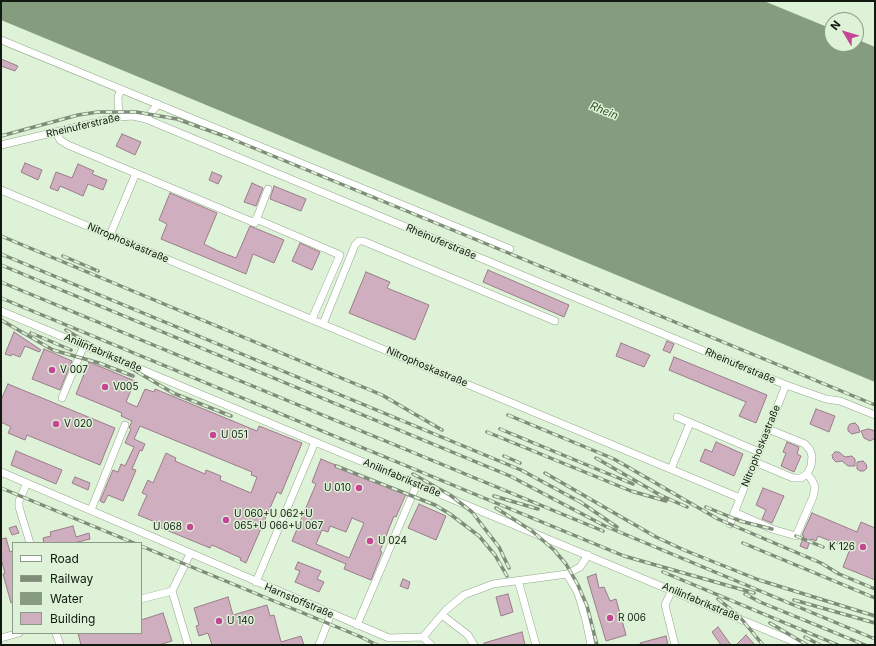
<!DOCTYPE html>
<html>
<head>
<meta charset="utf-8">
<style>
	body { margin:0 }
	#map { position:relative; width:876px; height:646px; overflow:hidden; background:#ddf2d6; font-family:Inter,sans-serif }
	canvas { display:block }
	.frame { position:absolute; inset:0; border:2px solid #121910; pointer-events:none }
	.legend { position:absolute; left:12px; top:542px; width:130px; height:92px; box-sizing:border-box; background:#ddf2d6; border:1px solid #8c9b87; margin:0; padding:5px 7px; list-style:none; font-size:12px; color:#121910 }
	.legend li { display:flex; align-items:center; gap:8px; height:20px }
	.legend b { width:20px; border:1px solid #8c9b87 }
	.north { position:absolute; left:824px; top:12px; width:40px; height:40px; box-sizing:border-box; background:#ddf2d6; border:1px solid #8c9b87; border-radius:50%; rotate:308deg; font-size:11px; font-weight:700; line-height:16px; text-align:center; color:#121910 }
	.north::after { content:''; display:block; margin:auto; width:14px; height:18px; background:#c44694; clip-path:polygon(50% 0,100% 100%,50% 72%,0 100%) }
</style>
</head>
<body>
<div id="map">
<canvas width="876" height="646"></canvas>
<div class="frame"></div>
<ul class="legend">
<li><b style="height:5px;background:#fff"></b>Road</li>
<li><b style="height:5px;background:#7e8c79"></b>Railway</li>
<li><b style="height:11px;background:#869c7e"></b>Water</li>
<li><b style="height:11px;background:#cfafbf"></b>Building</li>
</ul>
<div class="north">N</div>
</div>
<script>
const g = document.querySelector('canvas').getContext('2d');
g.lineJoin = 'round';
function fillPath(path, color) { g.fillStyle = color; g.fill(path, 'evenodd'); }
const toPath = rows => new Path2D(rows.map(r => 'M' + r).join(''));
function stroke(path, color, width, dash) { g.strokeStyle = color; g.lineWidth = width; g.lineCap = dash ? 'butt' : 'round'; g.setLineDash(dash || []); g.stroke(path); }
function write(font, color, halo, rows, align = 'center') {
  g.font = font + ' Inter,sans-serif'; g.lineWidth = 3; g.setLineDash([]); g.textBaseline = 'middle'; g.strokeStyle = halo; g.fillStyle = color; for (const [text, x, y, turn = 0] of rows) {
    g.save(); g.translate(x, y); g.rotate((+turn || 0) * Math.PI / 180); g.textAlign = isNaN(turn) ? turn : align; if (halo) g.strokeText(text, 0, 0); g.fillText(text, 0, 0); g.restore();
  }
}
fillPath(toPath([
	[1,1,764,1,832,29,832,44,856,44,856,39,875,47,875,382,1,20]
]), '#869c7e');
const building = toPath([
	[1,59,18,66,15,71,1,66,1,59],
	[122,134,141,142,135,155,116,146,122,134],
	[25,163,42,170,38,180,21,172,25,163],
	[78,164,94,171,92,174,107,180,103,190,88,184,83,196,60,186,58,191,50,188,56,172,72,178,78,164],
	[212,172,222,176,218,184,209,180,212,172],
	[252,183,263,188,256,206,244,202,252,183],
	[274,186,306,199,301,211,270,199,274,186],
	[170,193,217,213,204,244,218,251,236,258,250,226,284,240,274,263,253,254,246,274,161,239,167,224,159,220,170,193],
	[300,243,320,252,312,270,292,261,300,243],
	[488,270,569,305,564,317,483,282,488,270],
	[366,272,390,282,387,288,429,305,415,340,349,313,366,272],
	[14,332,41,350,39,352,25,346,20,357,12,354,11,356,5,354,14,332],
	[667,341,674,344,670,353,663,350,667,341],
	[621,343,650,355,644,367,616,356,621,343],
	[44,349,72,361,60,390,32,379,44,349],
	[674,357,767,395,756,423,739,416,746,402,669,370,674,357],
	[89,362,135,381,126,402,137,407,145,389,154,392,155,389,257,431,259,426,302,443,281,494,277,492,246,563,240,560,241,558,212,545,210,548,159,527,160,524,138,515,147,495,142,493,148,480,153,483,166,453,176,458,175,461,205,474,206,470,221,476,220,480,251,493,257,477,251,475,252,472,140,426,134,439,145,444,142,451,140,450,132,469,136,470,123,501,108,495,104,503,100,501,113,470,118,472,121,464,125,466,134,447,125,443,131,429,129,428,132,421,121,416,122,413,76,394,89,362],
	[8,384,115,428,100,465,27,435,25,440,8,433,11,427,1,422,1,400,8,384],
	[816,409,835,416,829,432,810,424,816,409],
	[855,423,858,426,860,432,852,434,848,431,848,427,850,424,855,423],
	[868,429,873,430,875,433,874,439,870,441,864,438,861,431,868,429],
	[716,442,743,454,734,476,700,461,705,449,712,452,716,442],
	[787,442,799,447,797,454,801,456,794,472,781,466,786,453,783,452,787,442],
	[16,451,62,470,56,484,11,465,16,451],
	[835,452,839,452,845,457,852,456,855,459,855,466,848,466,842,461,836,462,833,459,832,455,835,452],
	[321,459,406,494,396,517,394,516,380,551,382,552,371,580,344,569,346,564,292,541,316,484,312,482,321,459],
	[352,518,364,523,349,558,316,544,322,530,328,532,330,526,346,532,352,518],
	[863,461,866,464,867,468,864,471,860,471,857,469,857,462,863,461],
	[75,477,90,483,88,490,72,483,75,477],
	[763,488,784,496,772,523,762,519,766,510,756,505,763,488],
	[419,504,446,516,436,540,408,528,419,504],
	[812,513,857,532,861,522,875,528,875,580,843,567,850,549,818,536,816,541,811,539,807,549,800,546,804,536,802,535,812,513],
	[16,526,19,533,12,535,9,528,16,526],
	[73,526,76,537,89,533,90,539,74,543,44,543,43,538,51,536,50,532,73,526],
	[6,538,10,552,13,551,13,602,11,603,3,574,5,573,1,559,1,539,6,538],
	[298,562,321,571,317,579,324,582,319,592,295,582,300,571,295,569,298,562],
	[596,574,599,588,604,587,610,601,616,599,626,635,606,641,587,577,596,574],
	[403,579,410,582,408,589,400,586,403,579],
	[508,594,513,612,501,616,496,597,508,594],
	[228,597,233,615,267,605,270,616,274,615,281,642,301,636,304,645,212,645,208,633,199,636,196,626,199,625,194,608,228,597],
	[163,613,172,641,159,645,81,645,78,633,141,633,141,620,163,613],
	[718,627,731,645,721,645,712,632,718,627],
	[522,632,525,645,484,645,484,643,522,632],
	[746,635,755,645,736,645,746,635],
	[666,636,668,645,641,645,640,643,666,636]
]);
fillPath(building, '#cfafbf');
stroke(building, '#9a7c8b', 1);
const minor = toPath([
	[1,40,510,249],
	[119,117,118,97,121,89],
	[146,119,158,104],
	[56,132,60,140,68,145,255,223,268,189],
	[1,145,119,117,133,116,146,119,786,385,826,399,840,401,875,415],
	[1,190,740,498,786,385],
	[256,219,340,255,312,319],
	[110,235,136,173],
	[1,311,802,645],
	[323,324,355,245,359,241,363,241,555,321],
	[62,398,84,345],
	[677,417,759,452],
	[755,462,793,478,801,478,807,474,811,466,812,456,810,450,805,444,768,429],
	[671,469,690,423],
	[1,472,389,638,423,637,446,610,464,595,493,584,567,574,580,567,588,555],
	[27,483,19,501,19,507,30,543],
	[91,510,125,425],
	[734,512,772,529,796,536,813,497,815,487,812,480,807,474],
	[730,524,740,498],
	[567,574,578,593,586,620,591,645],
	[518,580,536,645],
	[256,582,315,442],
	[672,590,665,605,675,645],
	[172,591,188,645],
	[172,591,190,554],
	[141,599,172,591],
	[442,615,468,635,474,645],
	[357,625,417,484],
	[56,633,60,645],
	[423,637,431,645],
	[1,638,19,633],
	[319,645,331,614]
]);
stroke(minor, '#94a78d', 8);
stroke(minor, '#fff', 7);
const rail = toPath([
	[1,136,78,115,98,112,136,112,177,119,227,137,494,247,875,405],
	[1,236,382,395,442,430],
	[1,254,521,470,582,503],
	[63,256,98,271],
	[1,265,510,476,605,526,875,639],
	[1,282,603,531],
	[1,298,624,556,754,593],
	[1,320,53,350,99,363,133,376],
	[66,330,173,393,231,416],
	[31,333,71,350],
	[508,415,614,459,718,519,821,563,839,574,875,589],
	[500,429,633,484],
	[487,432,631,491,666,501],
	[504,456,520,463],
	[596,458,660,495,687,507],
	[336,466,435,505,450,514,479,536,495,555,507,576],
	[545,473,656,537,684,550,759,580,875,616],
	[413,474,450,495,472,512,499,547,509,568],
	[1,488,134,543],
	[494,496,538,509],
	[579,501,617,527],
	[706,507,740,521,772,529],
	[496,508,532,531,554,550,566,564,578,585,587,606,597,645],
	[796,536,823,547],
	[743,543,875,598],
	[141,546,361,637,377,645],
	[663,572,838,645],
	[745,594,760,602,865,645],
	[718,599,739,616,763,645],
	[794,600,875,623],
	[770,623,807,645],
	[805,637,820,645]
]);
stroke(rail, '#7e8c79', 3.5);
stroke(rail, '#ddf2d6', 2, [6]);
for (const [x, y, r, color] of [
	[52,370,4,"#c44694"],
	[105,387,4,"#c44694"],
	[56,424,4,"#c44694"],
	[213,435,4,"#c44694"],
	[359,488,4,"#c44694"],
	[226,520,4,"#c44694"],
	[190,527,4,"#c44694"],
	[370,541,4,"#c44694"],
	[863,547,4,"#c44694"],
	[610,618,4,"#c44694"],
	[219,621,4,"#c44694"]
]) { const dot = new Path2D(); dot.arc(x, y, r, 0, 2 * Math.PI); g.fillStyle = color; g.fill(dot); stroke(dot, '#ddf2d6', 1.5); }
write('10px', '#121910', '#ddf2d6', [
	["Rheinuferstraße",83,126,-13],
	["Rheinuferstraße",441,242,23],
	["Nitrophoskastraße",128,243,23],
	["Anilinfabrikstraße",103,353,23],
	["Rheinuferstraße",740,366,23],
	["Nitrophoskastraße",427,367,23],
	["Nitrophoskastraße",761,446,-68],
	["Anilinfabrikstraße",402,478,23],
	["Harnstoffstraße",299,601,23],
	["Anilinfabrikstraße",701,602,23]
]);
write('10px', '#121910', '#ddf2d6', [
	["V 007",60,370],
	["V005",113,387],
	["V 020",64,424],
	["U 051",221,435],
	["U 010",351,488,"right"],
	["U 060+U 062+U",234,514],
	["065+U 066+U 067",234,526],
	["U 068",182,527,"right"],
	["U 024",378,541],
	["K 126",855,547,"right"],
	["R 006",618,618],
	["U 140",227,621]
], 'left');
write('italic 11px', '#325225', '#ddf2d6', [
	["Rhein",604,111,22]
]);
</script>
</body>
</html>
